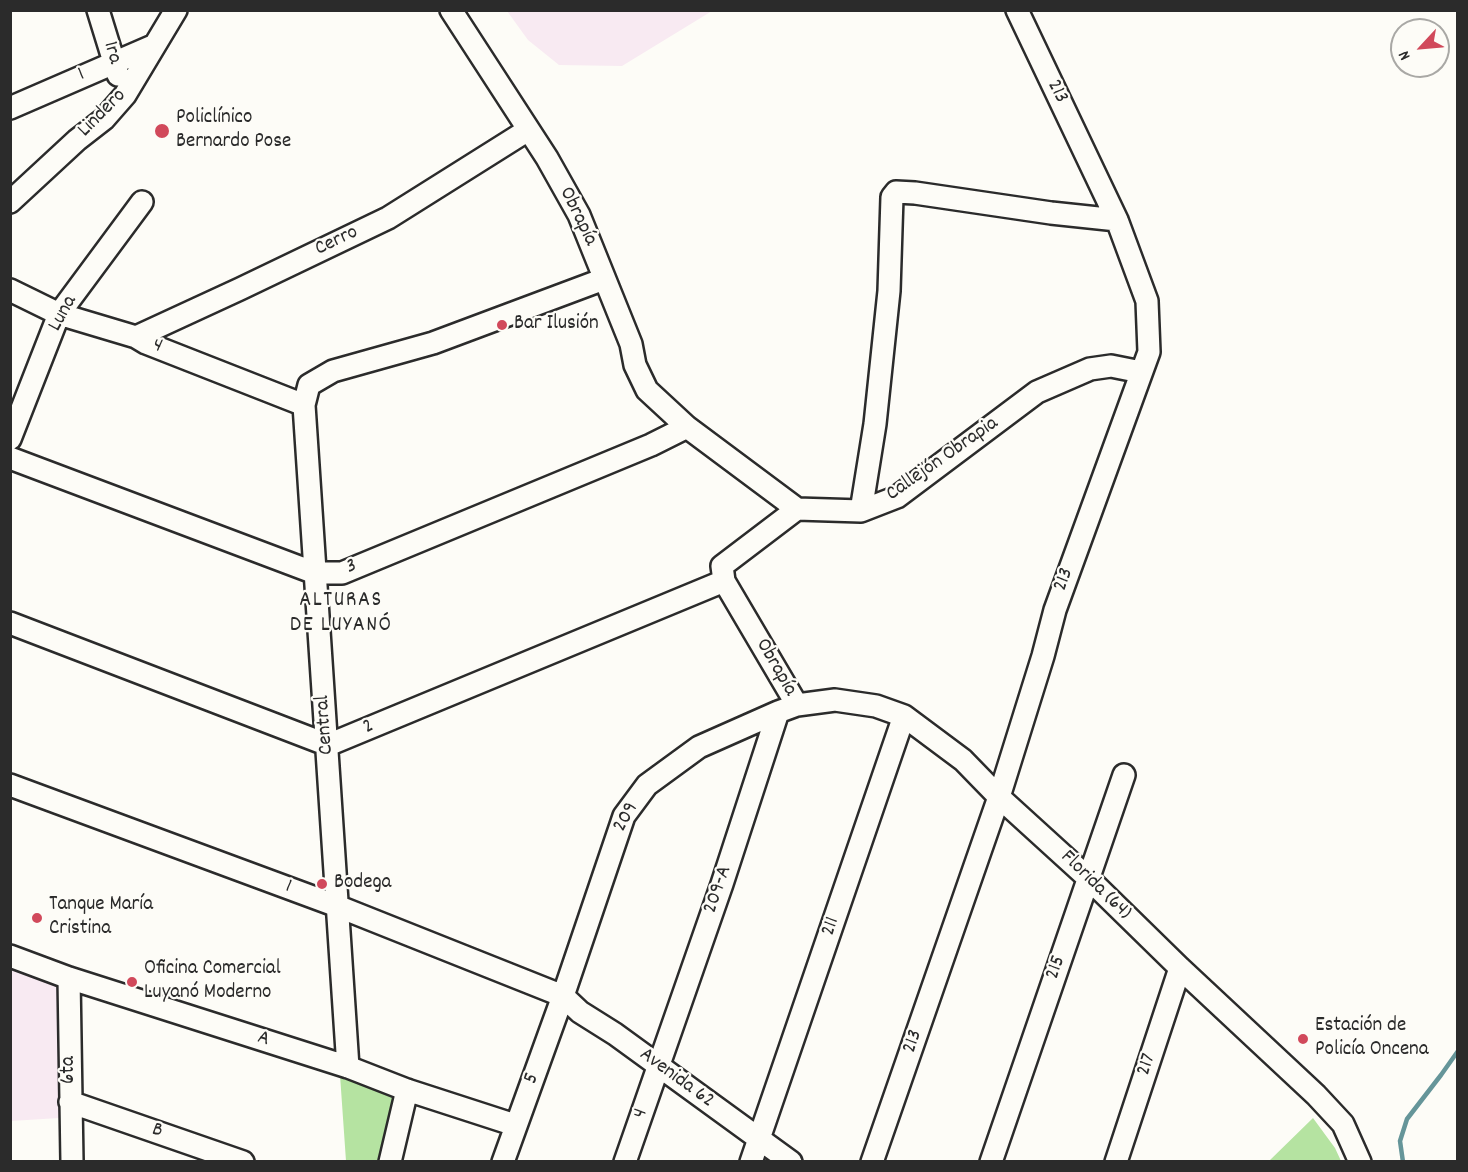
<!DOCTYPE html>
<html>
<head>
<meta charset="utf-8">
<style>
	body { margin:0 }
	#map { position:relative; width:1468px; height:1172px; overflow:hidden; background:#fdfcf7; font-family:Dekko,sans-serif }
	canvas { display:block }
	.frame { position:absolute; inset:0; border:12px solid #2b2b2b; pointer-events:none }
	.north { position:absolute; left:1390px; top:18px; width:60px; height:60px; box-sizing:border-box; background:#fdfcf7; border:2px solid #a9a8a5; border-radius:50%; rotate:244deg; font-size:16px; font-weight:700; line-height:24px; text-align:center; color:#2b2b2b }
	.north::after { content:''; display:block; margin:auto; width:21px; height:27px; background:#d1495b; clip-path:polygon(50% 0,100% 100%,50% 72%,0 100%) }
</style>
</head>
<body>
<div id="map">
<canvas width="1468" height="1172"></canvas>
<div class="frame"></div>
<div class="north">N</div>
</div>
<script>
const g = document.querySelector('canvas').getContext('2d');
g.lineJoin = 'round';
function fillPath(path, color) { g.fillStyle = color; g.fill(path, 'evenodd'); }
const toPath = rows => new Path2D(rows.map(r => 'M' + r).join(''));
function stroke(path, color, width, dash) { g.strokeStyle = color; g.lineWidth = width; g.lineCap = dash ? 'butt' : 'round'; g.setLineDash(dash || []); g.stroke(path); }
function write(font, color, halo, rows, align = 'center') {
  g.font = font + ' Dekko,sans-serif'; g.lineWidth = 4.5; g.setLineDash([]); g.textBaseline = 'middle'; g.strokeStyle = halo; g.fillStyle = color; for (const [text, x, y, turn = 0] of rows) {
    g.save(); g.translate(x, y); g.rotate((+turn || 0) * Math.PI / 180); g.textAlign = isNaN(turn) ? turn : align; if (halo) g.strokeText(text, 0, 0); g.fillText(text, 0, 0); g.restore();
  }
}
fillPath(toPath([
	[507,11,712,11,622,66,559,65,528,40],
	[10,964,62,984,59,1118,11,1121]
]), '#f8eaf2');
fillPath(toPath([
	[340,1075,380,1084,396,1099,384,1161,346,1161],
	[1313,1118,1335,1148,1341,1161,1269,1161]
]), '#b5e3a1');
stroke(toPath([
	[1403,1162,1400,1141,1407,1119,1441,1075,1458,1051]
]), '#659599', 4.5);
const minor = toPath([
	[98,10,118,75],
	[451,10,547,158,579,215,631,344,635,365,647,390,687,427,797,509,861,511,897,497,1037,392,1090,369,1111,366,1141,372],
	[10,108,153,46],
	[10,202,77,140,104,119,125,95,176,10],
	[10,290,59,314,136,337,146,343,304,405],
	[136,337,240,289,388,218,528,130],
	[10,439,59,314,142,202],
	[10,458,315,573,342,573,651,445,687,427],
	[861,511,875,424,889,291,892,197,896,192,915,193,1051,213,1117,220],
	[10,623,328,745,724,581],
	[797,705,724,581,722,566,797,509],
	[10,785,337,906,563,996,580,1012,615,1034,791,1162],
	[10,956,69,978,348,1067,407,1090,515,1125],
	[69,978,72,1162],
	[348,1067,304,405,309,385,333,371,433,343,604,279],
	[70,1102,243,1162],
	[390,1162,407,1090],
	[503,1162,563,996,624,816,647,785,699,747,778,712,797,705,835,700,876,706,904,716,963,760,999,797,1088,878,1180,968,1316,1095,1343,1124,1360,1162],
	[625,1162,722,884,778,712],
	[751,1162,904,716],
	[872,1162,999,797,1043,656,1055,610,1149,352,1147,301,1117,220,1017,10],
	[991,1162,1124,775],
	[1116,1162,1180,968]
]);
stroke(minor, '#2b2b2b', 26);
stroke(minor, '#fdfcf7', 21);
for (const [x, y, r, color] of [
	[162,131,8,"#d1495b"],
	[502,325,6,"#d1495b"],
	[322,884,6,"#d1495b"],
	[37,918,6,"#d1495b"],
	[132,982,6,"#d1495b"],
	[1303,1039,6,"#d1495b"]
]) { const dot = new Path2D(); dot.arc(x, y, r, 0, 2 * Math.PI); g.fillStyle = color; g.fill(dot); stroke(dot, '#fdfcf7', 2); }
write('21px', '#2b2b2b', '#fdfcf7', [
	["1ra",111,53,73],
	["1",82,76,-24],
	["213",1056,92,64],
	["Lindero",103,114,-45],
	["Obrapía",577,217,64],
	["Cerro",337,242,-26],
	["Luna",64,314,-61],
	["4",157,347,23],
	["Callejón Obrapia",943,460,-35],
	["3",352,568,-20],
	["213",1065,580,-70],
	["Obrapía",775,668,60],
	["Central",326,725,-94],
	["2",369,728,-22],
	["209",627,818,-61],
	["Florida (64)",1095,886,44],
	["1",288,888,20],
	["209-A",719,890,-71],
	["211",832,927,-71],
	["215",1057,968,-71],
	["A",263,1040,18],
	["213",914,1042,-71],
	["217",1148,1065,-72],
	["6ta",70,1070,-90],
	["5",533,1079,-70],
	["Avenida 62",676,1079,36],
	["4",642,1114,-71],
	["B",157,1132,19]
]);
write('21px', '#2b2b2b', '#fdfcf7', [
	["Policlínico",176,119],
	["Bernardo Pose",176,143],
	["Bar Ilusión",514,325],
	["Bodega",334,884],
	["Tanque María",49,906],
	["Cristina",49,930],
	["Oficina Comercial",144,970],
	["Luyanó Moderno",144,994],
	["Estación de",1315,1027],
	["Policía Oncena",1315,1051]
], 'left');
g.letterSpacing = '1.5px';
write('22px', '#2b2b2b', '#fdfcf7', [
	["ALTURAS",341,602],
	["DE LUYANÓ",341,627]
]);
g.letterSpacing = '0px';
</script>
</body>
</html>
